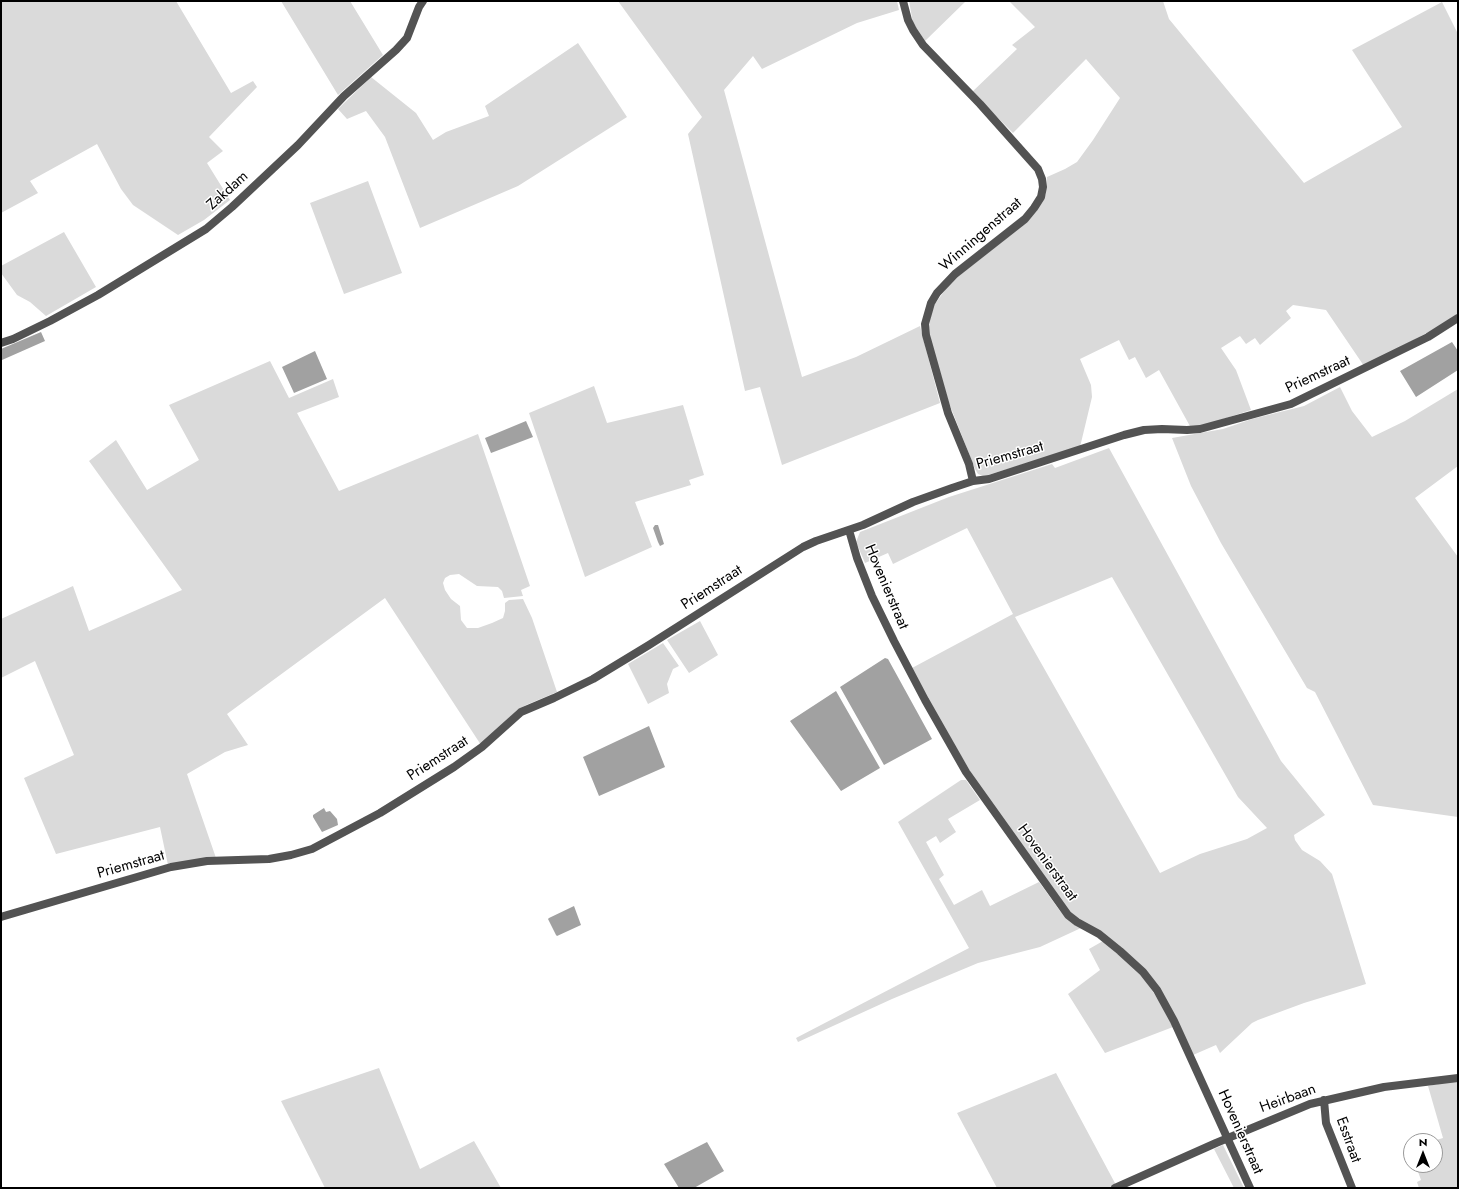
<!DOCTYPE html>
<html>
<head>
<meta charset="utf-8">
<style>
	body { margin:0 }
	#map { position:relative; width:1459px; height:1189px; overflow:hidden; background:#fff; font-family:Jost,sans-serif }
	canvas { display:block }
	.frame { position:absolute; inset:0; border:2px solid #000; pointer-events:none }
	.north { position:absolute; left:1403px; top:1133px; width:40px; height:40px; box-sizing:border-box; background:#fff; border:1px solid #999; border-radius:50%; rotate:0deg; font-size:11px; font-weight:700; line-height:16px; text-align:center; color:#000 }
	.north::after { content:''; display:block; margin:auto; width:14px; height:18px; background:#000; clip-path:polygon(50% 0,100% 100%,50% 72%,0 100%) }
</style>
</head>
<body>
<div id="map">
<canvas width="1459" height="1189"></canvas>
<div class="frame"></div>
<div class="north">N</div>
</div>
<script>
const g = document.querySelector('canvas').getContext('2d');
g.lineJoin = 'round';
function fillPath(path, color) { g.fillStyle = color; g.fill(path, 'evenodd'); }
const toPath = rows => new Path2D(rows.map(r => 'M' + r).join(''));
function stroke(path, color, width, dash) { g.strokeStyle = color; g.lineWidth = width; g.lineCap = dash ? 'butt' : 'round'; g.setLineDash(dash || []); g.stroke(path); }
function write(font, color, halo, rows, align = 'center') {
  g.font = font + ' Jost,sans-serif'; g.lineWidth = 3; g.setLineDash([]); g.textBaseline = 'middle'; g.strokeStyle = halo; g.fillStyle = color; for (const [text, x, y, turn = 0] of rows) {
    g.save(); g.translate(x, y); g.rotate((+turn || 0) * Math.PI / 180); g.textAlign = isNaN(turn) ? turn : align; if (halo) g.strokeText(text, 0, 0); g.fillText(text, 0, 0); g.restore();
  }
}
fillPath(toPath([
	[1,1,176,1,231,93,253,81,257,87,209,137,223,151,207,163,230,200,204,220,178,235,133,205,121,189,97,144,30,181,38,193,1,213],
	[281,1,350,1,383,55,338,95],
	[618,1,897,1,899,10,857,23,762,69,753,56,724,90,802,377,856,357,920,326,940,403,782,465,760,387,745,391,688,134,702,117],
	[909,1,966,1,925,41,913,23],
	[1009,1,1163,1,1169,19,1304,183,1402,127,1352,50,1442,2,1441,1,1444,1,1442,2,1458,34,1458,313,1438,327,1364,366,1326,310,1293,305,1286,311,1291,318,1260,345,1255,338,1246,344,1240,336,1221,348,1236,370,1251,410,1217,421,1191,428,1159,370,1146,378,1135,357,1129,360,1119,340,1080,359,1091,385,1092,397,1080,447,988,475,983,476,978,474,975,469,949,403,931,341,929,327,932,308,951,282,1027,222,1037,210,1046,194,1047,177,1065,169,1077,162,1093,140,1120,98,1086,59,1013,133,972,92,1017,49,1012,45,1035,27],
	[578,43,627,117,518,186,420,228,385,137,366,111,347,119,338,109,371,77,416,113,433,140,446,132,489,116,485,106],
	[368,181,402,273,344,294,310,203],
	[64,232,96,287,46,316,30,302,17,295,1,273,1,266],
	[270,361,289,398,333,379,339,397,297,413,339,491,478,434,530,586,521,590,523,596,504,598,502,591,498,587,477,586,459,574,450,575,445,578,443,583,445,590,451,599,460,606,461,620,467,628,478,628,492,623,503,618,505,611,505,603,509,600,523,599,532,618,557,692,526,705,516,711,481,745,385,598,227,714,248,745,225,752,187,774,216,858,168,865,160,827,56,854,24,778,74,755,35,661,1,678,1,619,73,586,89,631,182,590,89,461,116,440,147,490,199,460,169,405],
	[594,386,607,423,683,405,704,475,689,480,691,485,635,502,652,547,585,577,529,413],
	[1340,387,1352,411,1372,437,1405,421,1458,389,1458,466,1415,498,1458,557,1458,817,1373,805,1315,692,1307,688,1221,543,1191,486,1172,438,1223,429,1252,419,1304,406],
	[1109,448,1281,761,1325,815,1294,835,1295,840,1302,850,1320,861,1332,874,1366,984,1304,1003,1258,1020,1252,1023,1220,1053,1216,1045,1193,1055,1154,980,1075,916,1064,906,977,783,930,703,912,668,1013,614,967,528,893,564,888,553,865,563,856,542,860,532,949,497,1052,464,1055,468],
	[1112,577,1238,797,1267,828,1247,839,1200,854,1160,873,1015,617],
	[700,621,718,655,689,673,667,640],
	[663,643,679,666,673,669,667,684,669,693,648,704,628,664],
	[961,780,966,780,980,800,948,819,956,832,940,843,936,836,926,842,944,875,939,879,954,905,982,890,990,906,1039,882,1060,911,1081,928,1040,947,978,963,892,999,798,1042,796,1038,969,948,898,822],
	[1103,941,1141,974,1159,1001,1173,1027,1105,1053,1068,994,1100,970,1089,949],
	[379,1068,420,1169,474,1141,501,1188,325,1188,281,1101],
	[1056,1073,1116,1185,1109,1188,997,1188,957,1113],
	[1458,1080,1458,1188,1419,1188,1417,1182,1421,1180,1416,1166,1435,1165,1435,1141,1433,1141,1443,1138,1428,1086],
	[1223,1145,1244,1188,1234,1188,1214,1149]
]), '#dadada');
fillPath(toPath([
	[41,332,45,341,2,360,1,349],
	[1452,342,1458,351,1458,370,1416,397,1400,371],
	[315,351,327,379,294,393,282,367],
	[526,421,533,437,491,453,485,438],
	[655,525,658,525,664,544,660,546,658,542,653,528],
	[885,658,888,659,932,739,884,765,840,687],
	[836,691,880,768,841,791,790,721],
	[649,726,665,767,599,796,583,757],
	[324,808,326,812,330,811,337,819,338,825,322,832,313,817,313,815],
	[574,906,581,925,557,936,556,935,548,919,549,918],
	[707,1142,724,1171,694,1188,679,1188,664,1164]
]), '#a1a1a1');
stroke(toPath([
	[903,1,908,20,913,30,923,45,980,104,1038,169,1042,179,1043,187,1041,197,1034,208,1025,219,955,274,937,293,931,303,925,324,926,335,948,413,969,464,973,481],
	[1,343,13,339,50,321,98,295,206,229,232,207,298,145,344,96,396,50,407,38,419,7,423,1],
	[849,530,857,558,872,596,894,641,925,700,966,772,1068,915,1077,922,1099,934,1120,951,1143,972,1157,990,1174,1021,1250,1188],
	[1,917,171,867,207,861,269,859,291,855,312,849,380,813,454,767,482,747,521,712,554,698,593,679,649,645,803,547,816,541,863,525,913,502,952,488,973,481,989,479,1124,435,1144,430,1162,429,1187,430,1200,429,1291,404,1428,337,1458,318],
	[1324,1100,1326,1123,1352,1188],
	[1115,1188,1216,1143,1310,1104,1384,1087,1458,1078]
]), '#535353', 8);
write('15px', '#000', '#fff', [
	["Zakdam",228,191,-42],
	["Winningenstraat",981,235,-41],
	["Priemstraat",1318,375,-25],
	["Priemstraat",1010,456,-16],
	["Hovenierstraat",886,587,67],
	["Priemstraat",712,588,-33],
	["Priemstraat",438,759,-33],
	["Hovenierstraat",1047,863,54],
	["Priemstraat",131,865,-16],
	["Heirbaan",1288,1099,-20],
	["Hovenierstraat",1240,1132,66],
	["Esstraat",1348,1140,70]
]);
</script>
</body>
</html>
